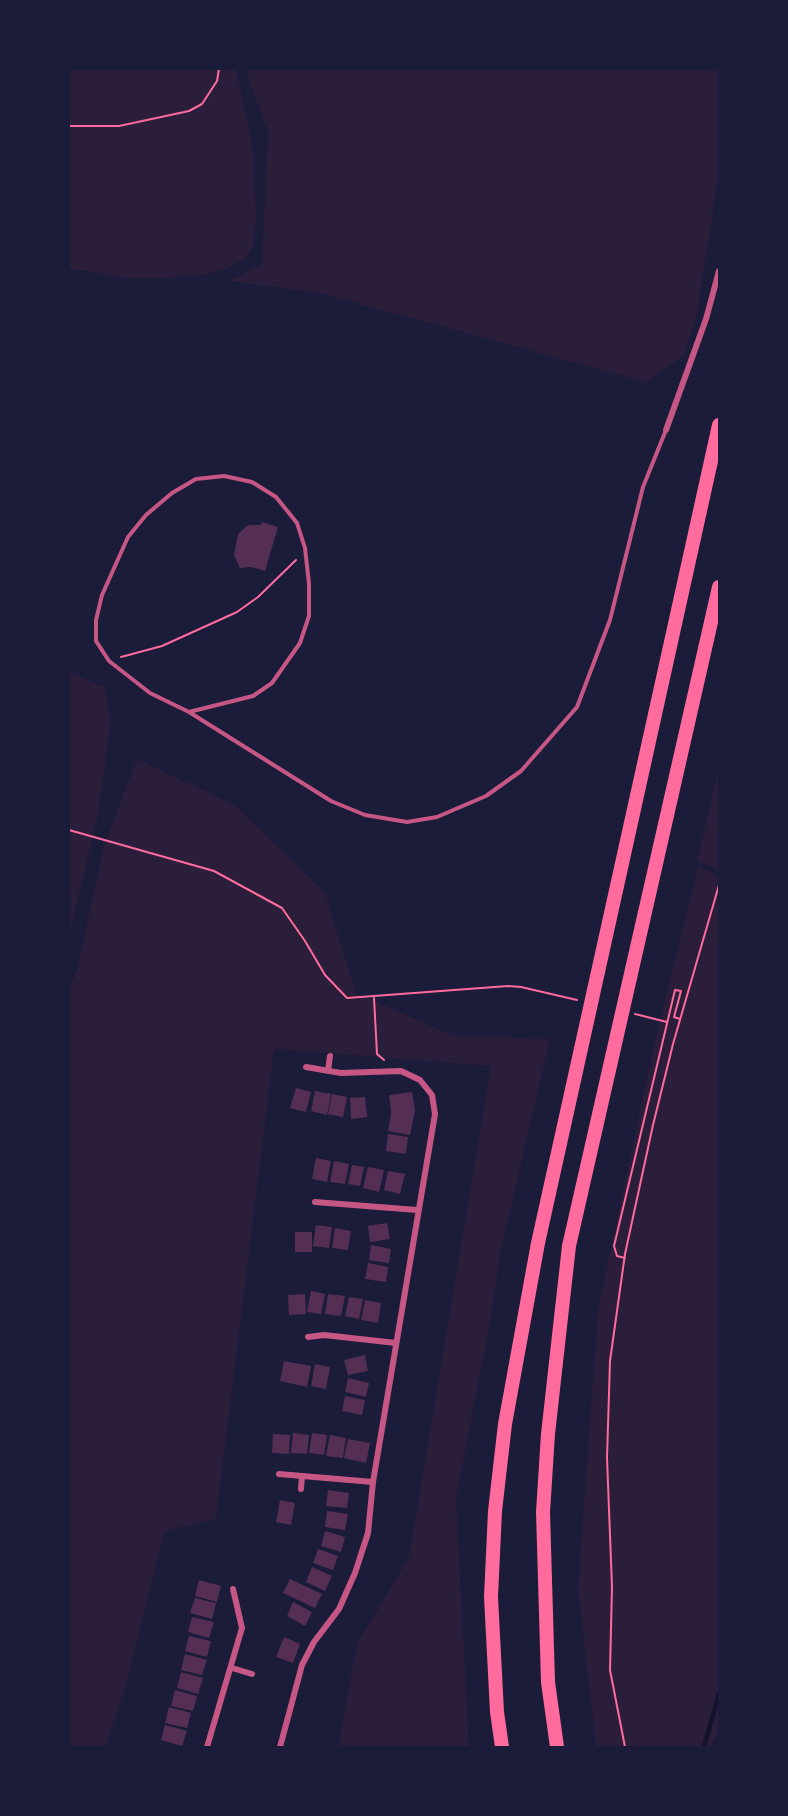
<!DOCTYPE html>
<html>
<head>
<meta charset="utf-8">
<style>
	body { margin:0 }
	#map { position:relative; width:788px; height:1816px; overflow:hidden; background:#1b1b3a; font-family:Literata,serif }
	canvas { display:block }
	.frame { position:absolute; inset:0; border:70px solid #1b1b3a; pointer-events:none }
</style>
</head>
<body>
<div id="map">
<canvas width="788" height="1816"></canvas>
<div class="frame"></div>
</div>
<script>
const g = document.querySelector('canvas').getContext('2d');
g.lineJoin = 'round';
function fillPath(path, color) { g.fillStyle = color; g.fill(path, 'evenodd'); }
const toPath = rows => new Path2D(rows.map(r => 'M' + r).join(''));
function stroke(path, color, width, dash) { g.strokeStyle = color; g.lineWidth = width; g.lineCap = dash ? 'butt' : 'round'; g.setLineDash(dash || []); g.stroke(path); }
fillPath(toPath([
	[69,69,236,69,254,154,256,220,253,247,244,259,229,268,204,275,167,278,123,278,69,268],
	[245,69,719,69,719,174,696,317,683,357,645,382,320,293,229,281,262,264,268,132],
	[69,672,105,687,111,722,98,815,69,935],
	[137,759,236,806,325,893,356,993,452,1035,550,1039,500,1254,491,1318,456,1498,469,1747,338,1747,357,1644,409,1557,491,1066,274,1049,216,1519,165,1531,129,1675,106,1747,69,1747,69,987,77,971,104,845],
	[719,769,719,870,697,861],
	[698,867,719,877,719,1729,711,1747,596,1747,578,1588,598,1309,658,1028]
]), '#2a1e3b');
stroke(toPath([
	[704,1747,719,1694]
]), '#12122b', 4.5);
fillPath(toPath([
	[262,522,278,527,265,571,251,567,240,568,234,555,238,534,248,525,261,525],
	[296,1088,311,1092,306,1112,290,1108],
	[315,1091,331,1094,327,1115,311,1111],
	[412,1092,415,1110,410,1135,388,1131,391,1113,389,1095],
	[332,1094,347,1097,343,1117,328,1114],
	[365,1097,367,1117,351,1119,350,1098],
	[388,1134,408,1137,406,1154,386,1151],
	[316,1158,331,1161,327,1182,312,1179],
	[334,1161,349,1164,345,1184,330,1182],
	[352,1165,364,1167,360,1186,348,1184],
	[368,1167,384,1170,379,1192,363,1188],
	[388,1171,405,1174,400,1194,384,1190],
	[387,1223,390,1239,370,1242,368,1226],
	[316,1225,332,1227,329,1248,313,1246],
	[335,1228,351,1231,348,1250,332,1248],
	[295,1232,312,1232,312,1252,295,1252],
	[371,1245,391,1249,389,1263,369,1260],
	[368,1263,388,1267,386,1282,365,1279],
	[311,1291,325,1294,321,1314,307,1312],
	[305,1294,306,1314,289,1315,288,1295],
	[328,1294,345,1296,341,1316,325,1314],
	[349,1297,363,1299,359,1319,345,1316],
	[365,1300,381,1303,378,1323,361,1320],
	[365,1355,368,1371,348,1375,344,1360],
	[284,1361,311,1366,307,1387,280,1381],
	[315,1364,330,1367,326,1389,311,1386],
	[348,1378,369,1383,366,1397,345,1392],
	[345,1396,365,1400,362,1415,342,1411],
	[293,1433,309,1435,307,1454,291,1453],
	[312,1433,327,1435,324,1455,309,1453],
	[273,1434,290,1435,289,1454,272,1453],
	[330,1435,346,1438,343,1458,326,1456],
	[348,1439,370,1443,366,1463,344,1458],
	[328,1490,349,1493,347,1508,326,1506],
	[280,1500,295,1503,291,1525,276,1522],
	[327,1511,348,1514,345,1530,325,1527],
	[325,1531,345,1537,341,1552,321,1546],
	[318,1549,338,1556,333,1570,313,1563],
	[312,1567,332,1576,325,1591,306,1582],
	[290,1579,322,1594,315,1608,283,1593],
	[199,1580,221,1586,217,1602,195,1596],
	[195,1598,216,1603,212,1619,190,1613],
	[293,1602,312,1612,305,1626,287,1616],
	[192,1617,214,1622,209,1638,188,1632],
	[189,1636,211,1641,207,1657,185,1651],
	[284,1637,300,1644,293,1663,276,1657],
	[185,1654,207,1660,202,1675,181,1670],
	[181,1672,203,1678,198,1694,177,1688],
	[175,1690,197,1696,193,1711,171,1706],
	[169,1707,191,1713,187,1728,165,1723],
	[165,1725,187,1731,182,1746,161,1740]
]), '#542f53');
stroke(toPath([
	[69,126,119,126,189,111,202,104,217,81,219,69],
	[121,657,162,646,237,612,258,597,296,560],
	[69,830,214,871,282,908,305,941,325,975,347,998,508,986,521,987,577,1000],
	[374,998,377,1054,384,1060],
	[635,1014,667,1022],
	[625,1258,617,1256,614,1246,675,990,681,991,674,1017,680,1019],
	[625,1747,610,1670,612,1587,607,1458,610,1361,625,1254,653,1125,673,1044,719,885]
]), '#ff6b9d', 2);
stroke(toPath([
	[189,712,253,696,272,683,300,643,309,616,309,584,305,548,297,523,276,497,252,482,224,476,196,479,172,493,146,515,128,537,102,595,96,620,96,641,109,661,150,693,189,712,331,801,365,815,407,822,437,817,486,796,521,771,577,707,610,620,643,487,666,430]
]), '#c65784', 4);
stroke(toPath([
	[666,430,706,319,719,271],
	[328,1071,330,1056],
	[315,1202,417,1210],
	[308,1337,324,1335,396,1343],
	[279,1474,373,1482],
	[301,1489,302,1476],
	[232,1668,252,1674],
	[207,1747,242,1628,233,1589],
	[280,1747,302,1665,314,1642,339,1609,355,1573,368,1533,373,1482,435,1114,432,1095,420,1080,401,1071,341,1073,306,1067]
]), '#c65784', 6);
stroke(toPath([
	[502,1747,497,1712,491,1597,495,1511,505,1424,538,1243,719,425],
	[557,1747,548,1682,543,1512,548,1434,569,1246,719,587]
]), '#ff6b9d', 14);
</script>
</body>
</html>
